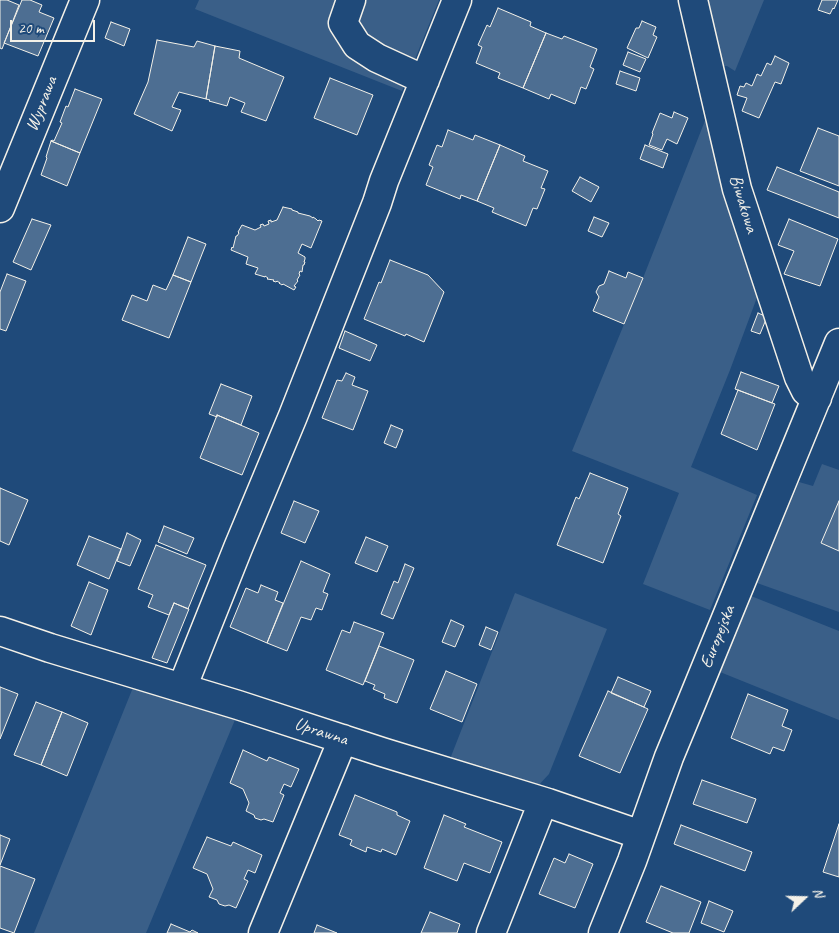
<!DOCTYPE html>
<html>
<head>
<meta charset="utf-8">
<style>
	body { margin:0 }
	#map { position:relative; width:839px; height:933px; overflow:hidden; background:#1f4a7a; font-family:Caveat,sans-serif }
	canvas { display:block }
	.north { position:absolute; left:779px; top:873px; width:50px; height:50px; -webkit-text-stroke:4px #1f4a7a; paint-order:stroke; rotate:69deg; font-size:14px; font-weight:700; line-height:20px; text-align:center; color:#f4f1e8 }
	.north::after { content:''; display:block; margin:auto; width:18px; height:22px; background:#f4f1e8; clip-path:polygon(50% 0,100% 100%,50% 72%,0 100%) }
	.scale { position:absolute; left:10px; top:20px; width:85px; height:22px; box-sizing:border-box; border:2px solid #f4f1e8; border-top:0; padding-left:6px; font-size:15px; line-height:18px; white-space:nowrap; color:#f4f1e8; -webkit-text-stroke:4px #1f4a7a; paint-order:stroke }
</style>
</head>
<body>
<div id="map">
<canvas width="839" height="933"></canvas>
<div class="north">N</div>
<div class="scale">20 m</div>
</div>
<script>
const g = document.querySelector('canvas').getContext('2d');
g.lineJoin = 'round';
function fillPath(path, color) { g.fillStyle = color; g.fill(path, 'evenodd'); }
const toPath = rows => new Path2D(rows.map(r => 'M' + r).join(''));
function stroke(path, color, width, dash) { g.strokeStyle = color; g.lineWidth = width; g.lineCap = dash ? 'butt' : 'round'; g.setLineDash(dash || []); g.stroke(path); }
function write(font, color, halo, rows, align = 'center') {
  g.font = font + ' Caveat,sans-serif'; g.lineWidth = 4.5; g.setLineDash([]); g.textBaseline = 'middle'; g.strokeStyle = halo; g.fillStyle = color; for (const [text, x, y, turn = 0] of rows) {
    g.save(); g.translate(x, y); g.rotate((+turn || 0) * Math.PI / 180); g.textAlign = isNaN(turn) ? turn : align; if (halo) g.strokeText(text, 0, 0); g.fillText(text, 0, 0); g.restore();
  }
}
fillPath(toPath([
	[199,0,344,0,338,23,337,41,351,25,359,0,439,0,402,91,195,9],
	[700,0,764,0,735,71,727,66,715,66],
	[708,113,762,284,730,370,691,467,757,495,710,610,643,584,679,493,572,451,643,278],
	[822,464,839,470,839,612,757,583,799,482,813,486],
	[515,593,607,629,549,774,537,787,450,759],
	[751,596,839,631,839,720,720,672],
	[134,685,237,715,146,933,34,933]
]), '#3a5f88');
const building = toPath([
	[0,0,7,0,19,5,2,49,0,48,0,0],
	[22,0,30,0,42,5,39,12,54,18,38,56,4,43,22,0],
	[822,0,838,0,834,9,833,8,830,14,818,10,822,0],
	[498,8,531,22,530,26,546,33,523,88,498,78,500,73,476,63,482,47,478,45,487,25,490,27,498,8],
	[642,21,656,27,653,35,657,37,648,58,627,48,636,28,639,28,642,21],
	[111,22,130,29,124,46,105,38,111,22],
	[546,33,562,39,564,36,597,49,590,67,594,69,586,89,581,87,575,104,551,94,549,99,523,88,546,33],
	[157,40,194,47,197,41,215,46,206,99,179,92,172,107,181,110,172,131,134,114,148,82,157,40],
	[215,46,240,51,239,58,284,77,266,121,241,112,245,103,230,97,227,106,209,101,210,100,206,99,215,46],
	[628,52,646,59,640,72,623,65,628,52],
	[775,56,789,63,781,84,775,82,759,118,742,111,747,98,737,95,740,86,744,87,746,83,752,86,757,74,761,76,767,63,771,65,775,56],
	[620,71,640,78,636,91,616,84,620,71],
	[330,78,373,95,357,135,314,118,330,78],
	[75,89,102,99,80,153,51,141,52,140,54,141,62,123,60,122,66,106,68,107,75,89],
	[674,112,688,118,677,144,667,139,662,150,649,145,653,134,652,133,660,113,672,118,674,112],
	[818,128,839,136,839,186,800,171,818,128],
	[448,130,473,140,475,135,500,145,477,201,461,195,460,199,426,185,433,167,429,165,437,145,442,147,448,130],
	[51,141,80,153,67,186,41,175,47,158,46,157,51,141],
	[500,145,525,156,523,161,548,171,541,188,545,189,537,209,533,208,526,226,492,212,494,208,477,201,500,145],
	[645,145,668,154,663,168,640,159,645,145],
	[777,167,839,192,839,218,767,190,777,167],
	[580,177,599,187,591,202,572,191,580,177],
	[283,207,292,209,292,210,298,212,298,213,310,216,313,218,313,217,316,219,318,221,319,220,322,221,311,248,302,244,298,253,305,257,305,259,304,262,305,262,304,265,303,265,302,272,300,271,299,274,300,275,297,280,298,281,294,286,296,287,294,290,283,284,282,285,279,283,280,283,277,281,276,282,273,281,274,280,267,279,268,278,265,276,265,277,255,274,258,268,246,264,248,257,231,250,232,247,233,248,236,236,237,236,239,233,238,232,242,225,255,230,261,227,260,225,263,224,264,226,269,224,268,221,271,220,271,222,277,220,283,207],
	[594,217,609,223,602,237,588,231,594,217],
	[32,219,51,225,31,270,13,262,32,219],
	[789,219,838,239,820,286,784,274,794,251,778,245,789,219],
	[188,237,206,244,191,282,173,275,188,237],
	[390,260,428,275,444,292,424,342,406,334,405,336,364,319,379,282,381,283,390,260],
	[609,271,626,278,628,272,643,278,624,324,593,311,599,297,596,292,599,286,604,284,609,271],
	[7,274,26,281,6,331,0,329,0,292,7,274],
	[173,275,191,282,169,338,122,320,132,295,147,301,153,285,166,290,173,275],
	[758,313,767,317,760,334,751,331,758,313],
	[345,331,377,345,370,361,339,348,345,331],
	[741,372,779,386,772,403,735,389,741,372],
	[346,373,355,377,352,385,368,391,353,430,322,418,337,380,342,381,346,373],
	[221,384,252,396,241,425,217,415,217,417,209,414,221,384],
	[738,390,775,404,757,450,721,434,738,390],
	[217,415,259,433,242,475,200,458,217,415],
	[391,425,403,430,396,448,384,443,391,425],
	[590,473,628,488,618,514,621,516,603,563,557,545,576,497,579,499,590,473],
	[0,488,28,500,9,545,0,541,0,488],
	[294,501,319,511,305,543,281,533,294,501],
	[839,501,839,551,821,543,839,501],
	[164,526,194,538,187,554,158,542,164,526],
	[127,533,141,540,130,566,117,561,127,533],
	[89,536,121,549,109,579,77,565,89,536],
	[366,537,388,546,377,572,355,563,366,537],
	[156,545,206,565,188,609,174,603,169,615,148,607,153,595,138,589,156,545],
	[301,561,330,574,323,592,328,594,322,610,316,608,311,620,301,617,287,651,267,643,301,561],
	[405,564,414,568,393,619,381,614,394,581,398,583,405,564],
	[89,582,108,590,91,635,71,626,89,582],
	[261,585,278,592,275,600,283,603,267,643,230,627,246,588,258,593,261,585],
	[174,603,189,609,167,663,152,658,174,603],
	[451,620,464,626,455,647,442,642,451,620],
	[354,622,384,633,363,685,326,670,342,630,350,633,354,622],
	[486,627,498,632,491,650,479,645,486,627],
	[379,646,414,660,397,703,384,698,385,694,373,689,375,685,365,681,379,646],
	[446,671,477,684,462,722,430,709,446,671],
	[618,677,651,691,644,707,611,693,618,677],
	[0,687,18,694,0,739,0,687],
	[608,691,648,709,620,773,579,756,608,691],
	[748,694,788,710,782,726,792,730,784,751,773,747,770,754,731,738,748,694],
	[36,702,62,712,41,765,14,755,36,702],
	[62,712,88,723,67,776,41,765,62,712],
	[243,750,267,761,269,757,299,769,291,787,284,784,280,793,284,795,273,822,264,819,261,820,255,818,254,815,246,811,249,803,243,789,230,783,243,750],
	[702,780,756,799,747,823,693,804,702,780],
	[355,795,397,812,397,815,410,821,396,855,382,849,381,852,367,847,366,852,350,845,352,840,339,835,355,795],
	[444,815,466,824,464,827,502,842,490,873,464,863,457,881,424,868,444,815],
	[839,824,839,877,823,872,839,824],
	[681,825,752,852,745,871,674,844,681,825],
	[0,835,10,839,0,865,0,835],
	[207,837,231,846,233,842,262,855,255,873,248,870,244,879,248,881,236,908,229,905,225,906,219,904,217,900,209,897,213,889,207,874,193,868,207,837],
	[569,854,593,864,575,908,539,894,554,858,565,863,569,854],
	[0,866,35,879,14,933,0,928,0,866],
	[661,886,701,902,689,933,673,933,646,922,661,886],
	[709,901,733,911,724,932,701,923,709,901],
	[430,912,460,924,457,933,421,933,430,912],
	[171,924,190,932,192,930,198,933,167,933,171,924],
	[317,925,337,933,314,933,317,925]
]);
fillPath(building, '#4d6e92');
stroke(building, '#f4f1e8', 1);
const minor = toPath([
	[351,0,343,23,357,45,377,58,425,80],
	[693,0,737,189,799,377,806,391,812,395,817,398],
	[0,208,85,0],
	[0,631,50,648,238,705,382,752,548,803,641,835],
	[182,688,238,548,293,416,377,203,384,181,457,0],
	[263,933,343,739],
	[491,933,543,802],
	[603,933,632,861,669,757,693,699,839,343]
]);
stroke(minor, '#f4f1e8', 31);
stroke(minor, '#1f4a7a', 28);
write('18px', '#f4f1e8', '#1f4a7a', [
	["Wyprawa",42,104,-68],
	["Biwakowa",743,204,73],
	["Europejska",718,637,-68],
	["Uprawna",321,732,18]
]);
</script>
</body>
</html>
